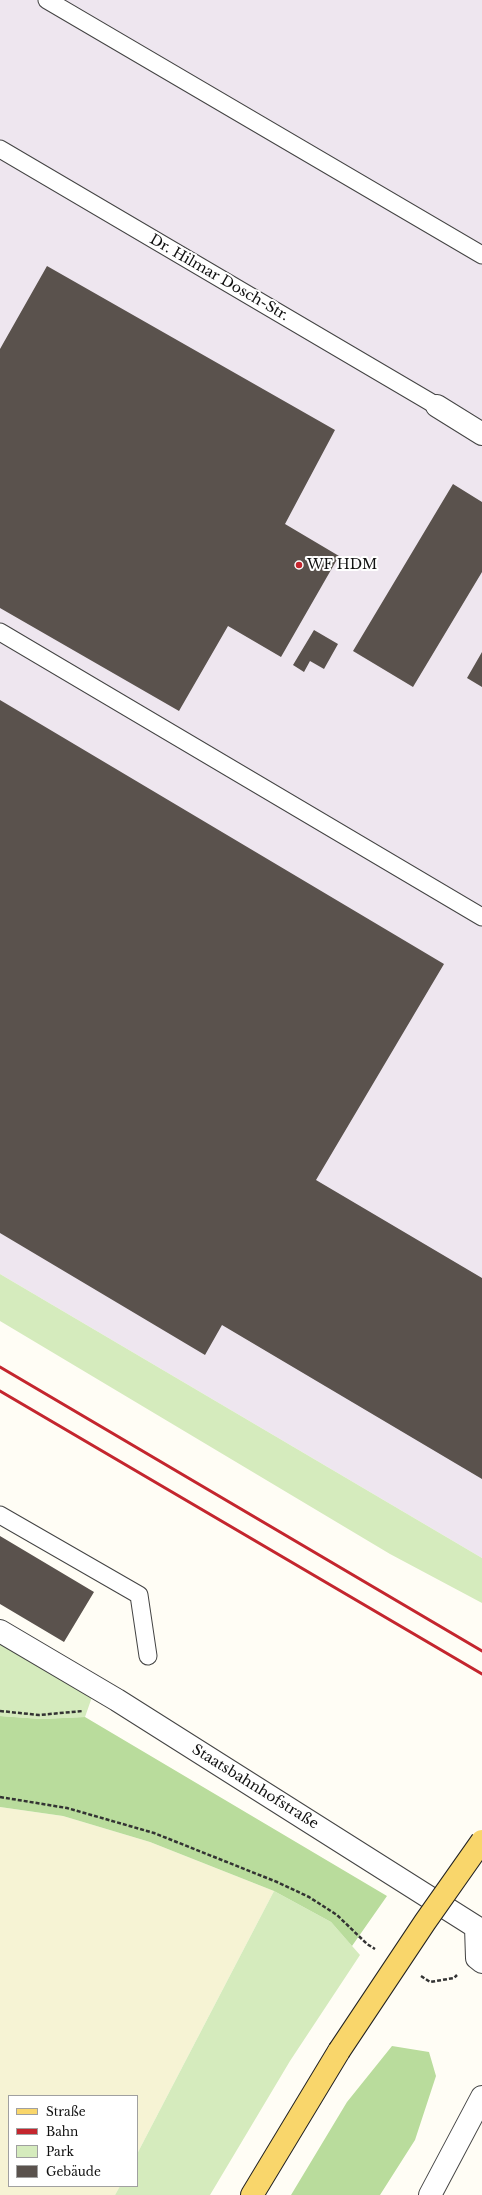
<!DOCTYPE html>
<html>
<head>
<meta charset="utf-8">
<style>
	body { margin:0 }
	#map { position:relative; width:482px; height:2195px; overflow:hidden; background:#fffdf5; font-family:"Libre Baskerville",serif }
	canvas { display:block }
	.legend { position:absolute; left:8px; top:2095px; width:130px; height:92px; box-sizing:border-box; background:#fff; border:1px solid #a0a0a0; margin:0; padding:5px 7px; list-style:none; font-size:12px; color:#111 }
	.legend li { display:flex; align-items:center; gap:8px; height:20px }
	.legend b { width:20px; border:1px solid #a0a0a0 }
</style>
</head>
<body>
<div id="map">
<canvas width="482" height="2195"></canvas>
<ul class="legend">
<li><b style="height:5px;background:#f9d66b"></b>Straße</li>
<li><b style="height:5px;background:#c4262e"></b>Bahn</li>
<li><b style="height:11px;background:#d5ebbd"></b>Park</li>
<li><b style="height:11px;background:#5a524d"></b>Gebäude</li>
</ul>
</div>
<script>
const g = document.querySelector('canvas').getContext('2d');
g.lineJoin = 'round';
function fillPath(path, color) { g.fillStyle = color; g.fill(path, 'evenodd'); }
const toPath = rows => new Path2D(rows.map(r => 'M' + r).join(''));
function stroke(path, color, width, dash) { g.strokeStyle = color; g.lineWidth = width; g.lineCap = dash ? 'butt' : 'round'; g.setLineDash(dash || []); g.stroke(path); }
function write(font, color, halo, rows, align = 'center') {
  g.font = font + ' "Libre Baskerville",serif'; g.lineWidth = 4; g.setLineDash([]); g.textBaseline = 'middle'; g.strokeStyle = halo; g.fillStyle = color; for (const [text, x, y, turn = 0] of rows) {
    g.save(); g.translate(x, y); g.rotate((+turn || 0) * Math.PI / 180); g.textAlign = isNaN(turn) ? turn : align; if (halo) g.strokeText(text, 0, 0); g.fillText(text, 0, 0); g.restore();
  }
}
fillPath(toPath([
	[0,0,482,0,482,1558,0,1274]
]), '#eee6ef');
fillPath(toPath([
	[0,1807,63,1816,150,1842,274,1891,137,2154,137,2096,9,2096,9,2186,120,2186,115,2195,0,2195]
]), '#f6f3d4');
fillPath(toPath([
	[0,1274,482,1558,482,1603,390,1554,0,1321],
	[0,1640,92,1697,85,1717,41,1719,0,1716],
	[274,1891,331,1922,360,1955,290,2061,210,2195,115,2195,120,2186,137,2186,137,2154]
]), '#d5ebbd');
fillPath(toPath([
	[0,1716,41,1719,85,1717,387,1896,352,1946,331,1922,274,1891,150,1842,63,1816,0,1807],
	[392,2046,429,2052,436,2076,415,2140,380,2195,291,2195,347,2102]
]), '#b9dc9c');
fillPath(toPath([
	[47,266,335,430,285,524,339,556,281,657,228,626,179,711,0,608,0,349],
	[453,484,482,502,482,572,413,687,353,651],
	[314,630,338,644,324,669,310,661,304,672,293,665],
	[482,652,482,687,467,678],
	[0,700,444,964,316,1180,482,1278,482,1479,222,1325,205,1355,0,1233],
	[0,1536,94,1592,64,1642,0,1604]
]), '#5a524d');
const lane = toPath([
	[47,0,482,255],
	[0,149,437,406],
	[0,632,482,917],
	[0,1515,139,1595,148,1656]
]);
const street = toPath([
	[437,406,482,434],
	[0,1631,117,1700,476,1927,477,1958,482,1962],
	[430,2195,482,2097]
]);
const primary = toPath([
	[252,2195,339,2051]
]);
stroke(lane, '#444', 19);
stroke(street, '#444', 24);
stroke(primary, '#222', 24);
stroke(toPath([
	[0,1711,39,1715,83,1711],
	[0,1797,67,1808,154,1833,277,1882,309,1897,337,1915,367,1944,375,1949],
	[421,1976,430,1982,454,1978,457,1975]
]), '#333', 2.5, [4, 2]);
stroke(lane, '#fff', 17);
stroke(street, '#fff', 22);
stroke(primary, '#f9d66b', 22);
stroke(toPath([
	[0,1367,482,1651],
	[0,1391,482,1674]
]), '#c4262e', 3);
const primaryBridge = toPath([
	[339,2051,425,1922,482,1841]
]);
stroke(primaryBridge, '#222', 24, []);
stroke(primaryBridge, '#f9d66b', 22);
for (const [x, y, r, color] of [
	[299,565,4,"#c4262e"]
]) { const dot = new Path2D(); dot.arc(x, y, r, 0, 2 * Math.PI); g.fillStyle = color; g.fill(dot); stroke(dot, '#fff', 1.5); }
write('14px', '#111', '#fff', [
	["Dr. Hilmar Dosch-Str.",219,278,30],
	["Staatsbahnhofstraße",255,1787,32]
]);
write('14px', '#111', '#fff', [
	["WF HDM",307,565]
], 'left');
</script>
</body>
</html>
